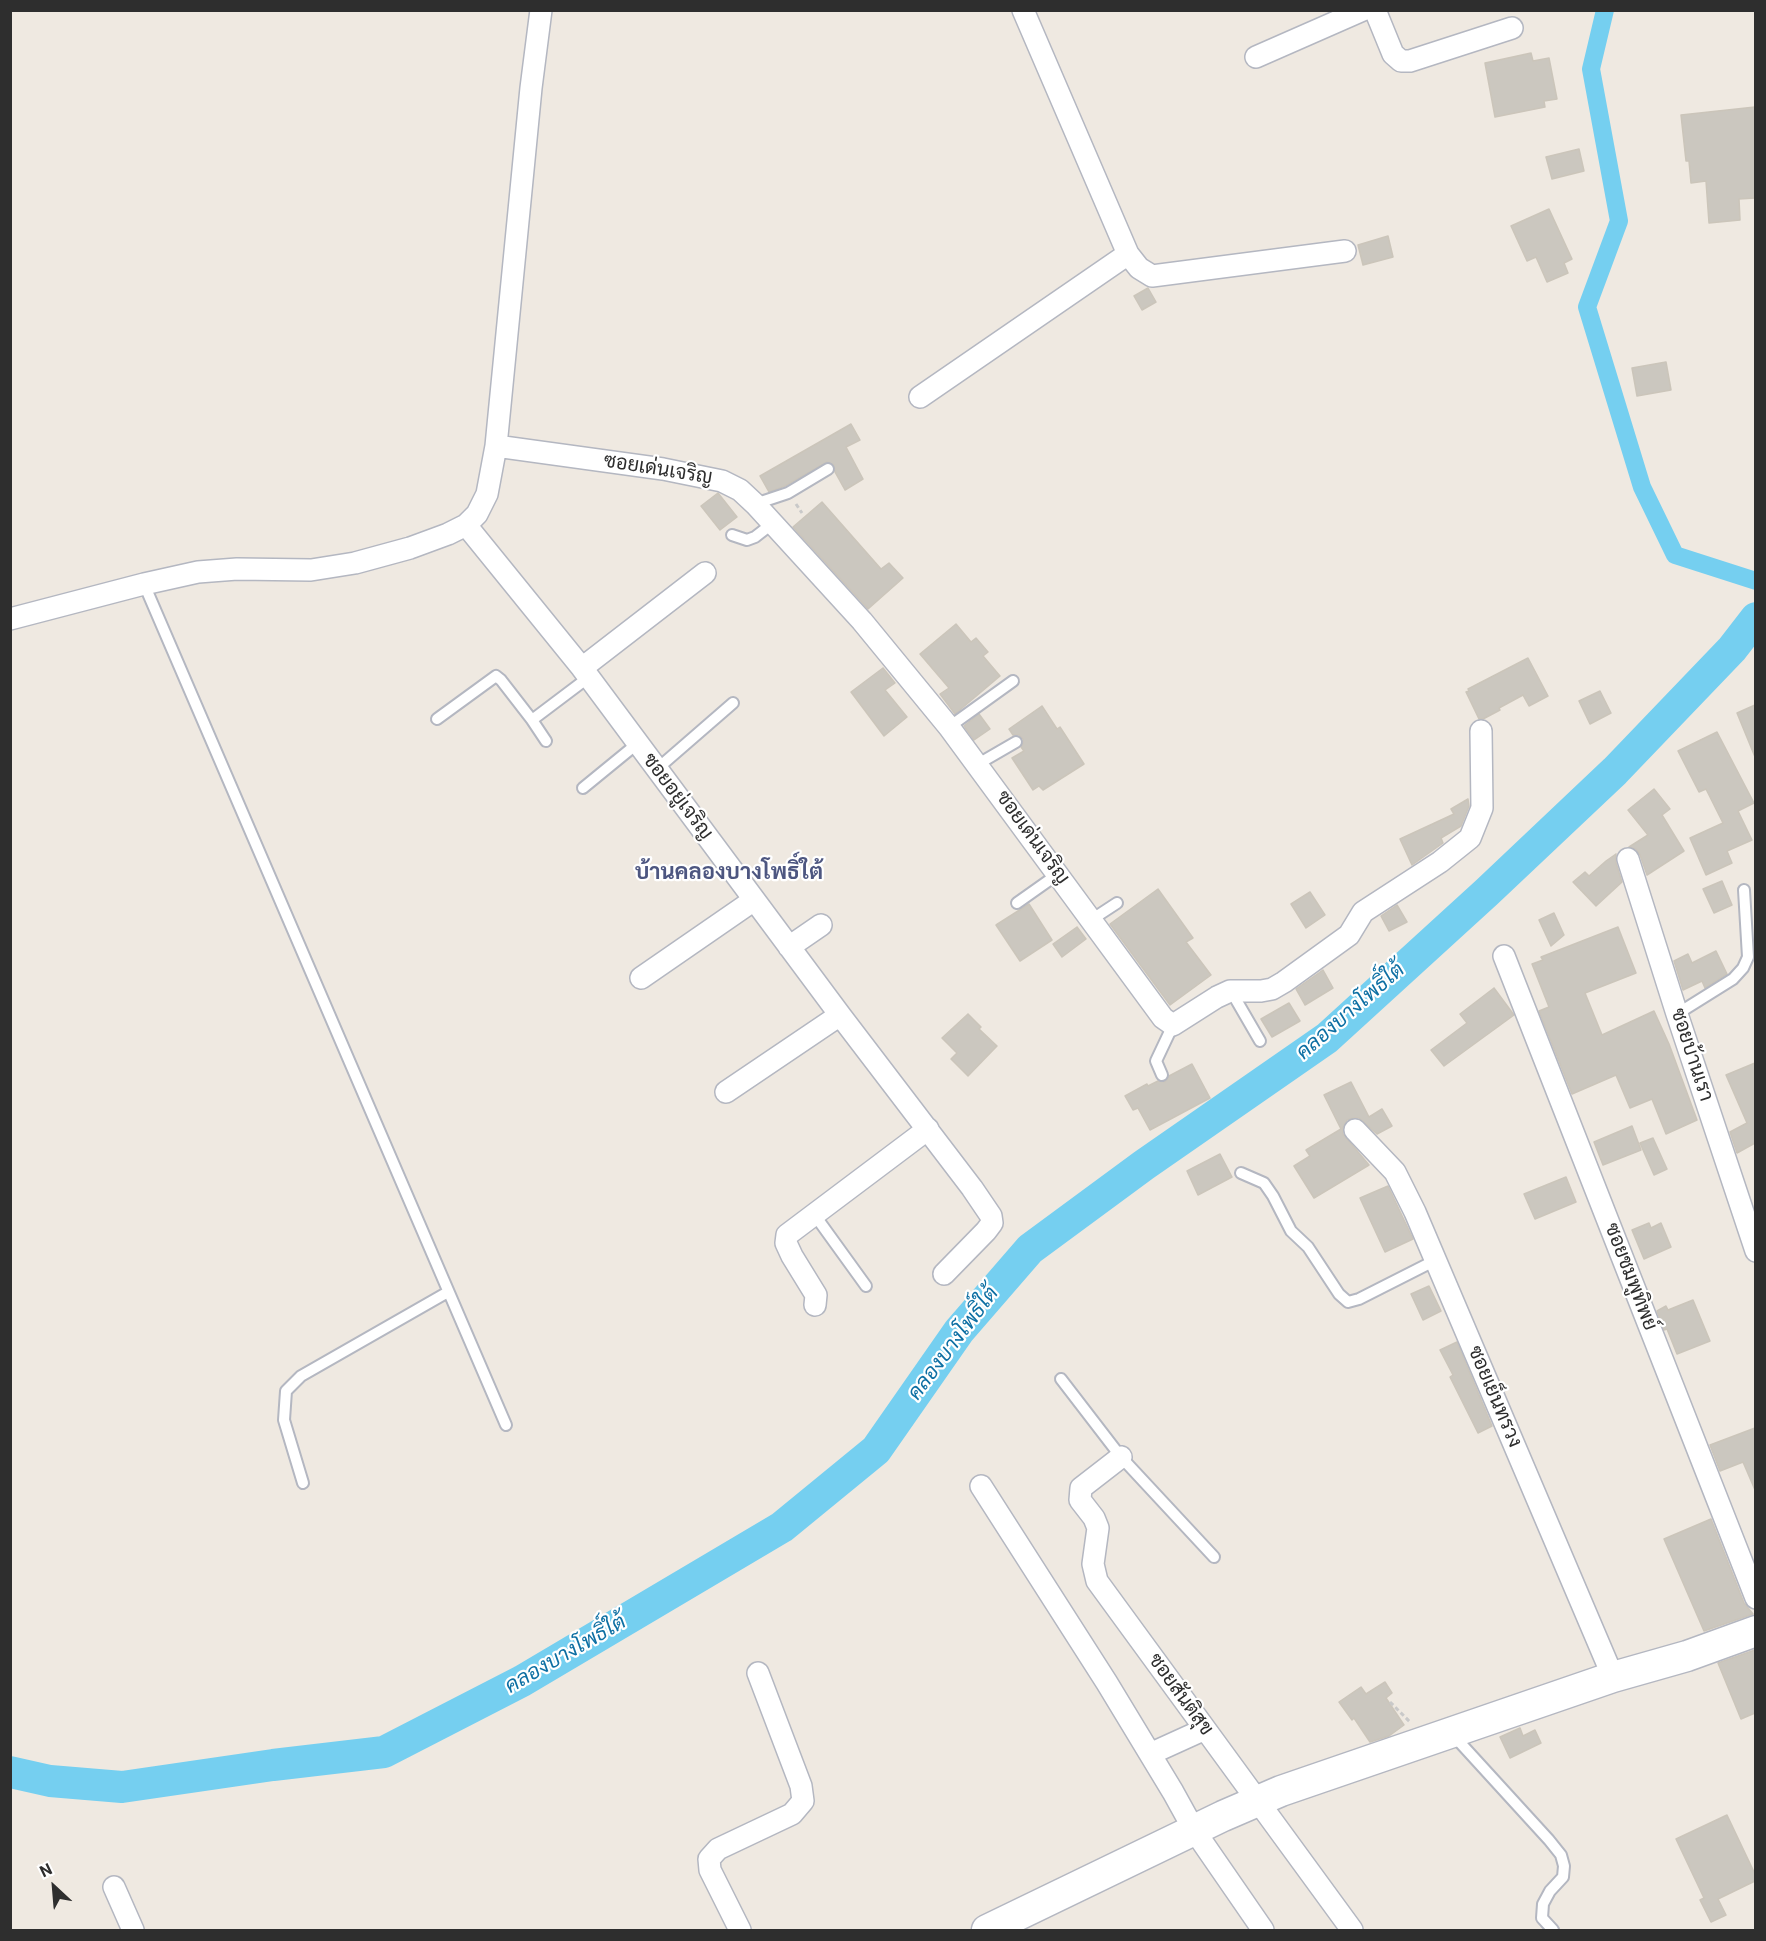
<!DOCTYPE html>
<html>
<head>
<meta charset="utf-8">
<style>
	body { margin:0 }
	#map { position:relative; width:1766px; height:1941px; overflow:hidden; background:#efe9e1; font-family:Roboto,sans-serif }
	canvas { display:block }
	.frame { position:absolute; inset:0; border:12px solid #2e2e2e; pointer-events:none }
	.north { position:absolute; left:24px; top:1857px; width:60px; height:60px; -webkit-text-stroke:4px #fff; paint-order:stroke; rotate:334deg; font-size:16px; font-weight:700; line-height:24px; text-align:center; color:#2e2e2e }
	.north::after { content:''; display:block; margin:auto; width:21px; height:27px; background:#2e2e2e; clip-path:polygon(50% 0,100% 100%,50% 72%,0 100%) }
</style>
</head>
<body>
<div id="map">
<canvas width="1766" height="1941"></canvas>
<div class="frame"></div>
<div class="north">N</div>
</div>
<script>
const g = document.querySelector('canvas').getContext('2d');
g.lineJoin = 'round';
const toPath = rows => new Path2D(rows.map(r => 'M' + r).join(''));
function stroke(path, color, width, dash) { g.strokeStyle = color; g.lineWidth = width; g.lineCap = dash ? 'butt' : 'round'; g.setLineDash(dash || []); g.stroke(path); }
function fillPath(path, color) { g.fillStyle = color; g.fill(path, 'evenodd'); }
function write(font, color, halo, rows, align = 'center') {
  g.font = font + ' Roboto,Sarabun,sans-serif'; g.lineWidth = 4.5; g.setLineDash([]); g.textBaseline = 'middle'; g.strokeStyle = halo; g.fillStyle = color; for (const [text, x, y, turn = 0] of rows) {
    g.save(); g.translate(x, y); g.rotate((+turn || 0) * Math.PI / 180); g.textAlign = isNaN(turn) ? turn : align; if (halo) g.strokeText(text, 0, 0); g.fillText(text, 0, 0); g.restore();
  }
}
stroke(toPath([
	[1605,10,1591,69,1619,221,1587,307,1642,487,1675,555,1756,581]
]), '#75cff0', 18);
stroke(toPath([
	[10,1772,50,1781,122,1787,273,1765,384,1752,522,1681,782,1527,876,1450,959,1331,1030,1249,1144,1165,1327,1038,1487,892,1615,771,1732,649,1756,618]
]), '#75cff0', 32);
const building = toPath([
	[1531,53,1533,61,1549,58,1557,99,1544,101,1545,107,1495,117,1485,63,1531,53],
	[1755,107,1755,198,1739,199,1740,220,1709,223,1706,181,1691,183,1689,161,1686,161,1681,115,1755,107],
	[1579,149,1584,171,1552,179,1546,157,1579,149],
	[1549,209,1572,259,1564,263,1568,273,1547,282,1536,257,1527,261,1511,226,1549,209],
	[1388,236,1393,257,1363,265,1358,245,1388,236],
	[1148,288,1156,302,1142,310,1134,296,1148,288],
	[1666,362,1671,390,1637,396,1632,368,1666,362],
	[851,424,860,440,846,447,863,479,845,490,835,472,834,465,827,462,785,486,769,492,760,476,851,424],
	[718,493,737,517,720,530,701,506,718,493],
	[822,502,881,569,889,563,903,578,868,609,793,527,822,502],
	[956,624,971,642,976,638,988,652,983,656,1000,676,955,714,940,694,949,688,920,654,956,624],
	[1528,658,1548,696,1529,706,1523,695,1499,708,1500,710,1483,719,1479,719,1466,692,1469,691,1468,689,1528,658],
	[883,668,895,683,885,690,907,717,884,736,851,692,883,668],
	[1600,691,1611,713,1590,724,1579,701,1600,691],
	[1755,705,1755,757,1737,713,1755,705],
	[1042,706,1057,729,1060,727,1084,764,1043,790,1039,786,1033,790,1012,758,1024,751,1021,747,1023,743,1023,739,1019,735,1013,735,1009,729,1042,706],
	[979,714,990,729,974,740,964,726,979,714],
	[1717,732,1754,803,1738,811,1752,840,1727,851,1732,863,1706,875,1690,838,1723,823,1706,789,1699,792,1678,751,1717,732],
	[1654,789,1670,809,1662,815,1684,851,1647,875,1640,855,1636,849,1629,847,1648,835,1628,810,1654,789],
	[1468,799,1469,806,1461,826,1441,838,1443,843,1412,865,1400,839,1454,814,1451,809,1468,799],
	[1616,854,1616,863,1622,882,1596,906,1573,882,1585,872,1589,876,1606,861,1616,854],
	[1722,881,1732,905,1714,913,1703,889,1722,881],
	[1158,889,1193,938,1186,942,1211,975,1170,1005,1110,924,1158,889],
	[1310,892,1325,915,1306,928,1291,904,1310,892],
	[1029,904,1052,940,1020,961,996,925,1029,904],
	[1397,905,1407,922,1389,931,1381,916,1397,905],
	[1554,913,1564,935,1551,946,1539,920,1554,913],
	[1077,927,1086,939,1062,957,1053,944,1077,927],
	[1618,927,1636,973,1585,993,1602,1035,1654,1011,1669,1044,1697,1120,1666,1134,1652,1099,1630,1108,1616,1075,1572,1094,1539,1011,1549,1007,1532,964,1543,960,1541,957,1618,927],
	[1716,951,1727,974,1705,988,1702,981,1683,990,1674,961,1688,954,1692,963,1716,951],
	[1323,970,1333,988,1305,1005,1296,989,1323,970],
	[1494,988,1514,1015,1444,1066,1431,1050,1467,1023,1460,1014,1494,988],
	[1289,1003,1300,1021,1272,1037,1261,1019,1289,1003],
	[968,1014,981,1027,979,1029,997,1046,968,1076,951,1059,957,1053,942,1038,968,1014],
	[1755,1063,1755,1144,1755,1143,1737,1153,1730,1132,1747,1123,1726,1075,1755,1063],
	[1192,1064,1210,1098,1150,1130,1138,1108,1133,1110,1125,1096,1147,1084,1148,1086,1158,1081,1165,1082,1169,1076,1192,1064],
	[1351,1082,1369,1117,1382,1109,1392,1126,1377,1134,1359,1118,1353,1118,1347,1120,1343,1127,1343,1134,1369,1165,1314,1198,1294,1166,1310,1156,1306,1150,1341,1129,1324,1095,1351,1082],
	[1632,1126,1641,1150,1603,1165,1594,1142,1632,1126],
	[1653,1138,1667,1169,1654,1175,1640,1143,1653,1138],
	[1220,1154,1232,1177,1198,1195,1187,1171,1220,1154],
	[1566,1177,1576,1202,1535,1219,1524,1194,1566,1177],
	[1388,1186,1413,1239,1385,1252,1360,1198,1388,1186],
	[1649,1223,1651,1228,1661,1223,1671,1247,1644,1259,1632,1230,1649,1223],
	[1429,1286,1441,1311,1423,1320,1411,1294,1429,1286],
	[1693,1300,1710,1341,1677,1354,1667,1329,1664,1330,1657,1311,1666,1306,1668,1310,1693,1300],
	[1457,1342,1492,1426,1478,1433,1450,1377,1453,1375,1440,1350,1457,1342],
	[1755,1428,1755,1490,1743,1462,1720,1471,1710,1445,1755,1428],
	[1711,1519,1744,1603,1753,1614,1704,1631,1664,1539,1711,1519],
	[1755,1650,1755,1713,1741,1719,1718,1663,1755,1650],
	[1385,1682,1392,1693,1386,1698,1404,1725,1389,1736,1370,1742,1354,1718,1352,1720,1339,1702,1361,1687,1366,1694,1385,1682],
	[1520,1728,1523,1736,1535,1730,1541,1743,1510,1758,1500,1737,1520,1728],
	[1727,1815,1755,1874,1755,1881,1718,1899,1726,1915,1711,1922,1700,1900,1704,1898,1676,1839,1727,1815]
]);
fillPath(building, '#cbc7bf');
stroke(building, '#cbc5ba', 1.5);
const lane = toPath([
	[755,504,788,493,828,469],
	[732,535,747,540,755,537,773,523],
	[144,584,506,1425],
	[437,719,496,676,501,680,532,720,589,677],
	[532,720,546,741],
	[949,727,1013,681],
	[978,764,1016,742],
	[657,769,733,703],
	[583,788,638,743],
	[1017,903,1058,874],
	[1091,920,1117,903],
	[1231,991,1260,1041],
	[1677,1014,1733,979,1743,968,1748,957,1744,890],
	[1162,1075,1156,1061,1173,1025],
	[1241,1173,1264,1183,1273,1196,1291,1231,1308,1247,1339,1294,1348,1302,1359,1299,1436,1260],
	[814,1214,866,1286],
	[1061,1379,1121,1457,1214,1557],
	[303,1483,284,1420,286,1391,301,1376,448,1292],
	[1454,1736,1549,1840,1561,1855,1564,1866,1563,1877,1550,1891,1543,1904,1542,1918,1553,1930]
]);
const street = toPath([
	[1023,10,1128,254,1139,268,1152,276,1345,251],
	[1375,10,1393,54,1401,61,1410,61,1512,28],
	[1256,57,1363,10],
	[920,397,1128,254],
	[496,446,663,469,722,481,740,490,755,504,862,621,949,727,1163,1018,1173,1025,1217,997,1230,991,1261,991,1272,989,1284,982,1349,935,1363,912,1440,862,1470,838,1482,808,1481,731],
	[466,525,582,668,840,1015,972,1188,991,1216,992,1223,986,1231,944,1274],
	[10,619,144,584,198,572,237,569,311,570,355,563,410,548,448,534,466,525,477,514,487,494,496,446,531,88,541,10],
	[582,668,705,573],
	[1628,859,1677,1014,1756,1251],
	[789,947,821,925],
	[1504,956,1756,1598],
	[641,978,754,900],
	[726,1092,840,1015],
	[1355,1130,1395,1172,1415,1212,1613,1677],
	[815,1305,816,1295,792,1256,786,1243,787,1235,928,1129],
	[1121,1457,1081,1488,1080,1500,1094,1518,1098,1528,1093,1564,1097,1581,1352,1930],
	[981,1486,1107,1683,1173,1792,1194,1830,1263,1930],
	[1150,1754,1205,1729],
	[114,1887,133,1930],
	[740,1930,710,1870,709,1859,718,1849,792,1814,803,1801,801,1786,758,1673]
]);
const secondary = toPath([
	[987,1930,1223,1816,1281,1791,1613,1677,1687,1656,1756,1631]
]);
stroke(lane, '#b4b7c1', 14);
stroke(street, '#b4b7c1', 24);
stroke(secondary, '#b4b7c1', 33);
stroke(toPath([
	[796,504,802,513],
	[1390,1702,1410,1722]
]), '#c9c9c9', 3, [4.5, 3]);
stroke(lane, '#fff', 10);
stroke(street, '#fff', 21);
stroke(secondary, '#fff', 30);
write('20px', '#2e2e2e', '#fff', [
	["ซอยเด่นเจริญ",658,470,9],
	["ซอยอยู่เจริญ",677,797,53],
	["ซอยเด่นเจริญ",1032,838,54],
	["ซอยบ้านเรา",1691,1055,72],
	["ซอยชมพูทิพย์",1630,1277,69],
	["ซอยเย็นทรวง",1494,1397,67],
	["ซอยสันติสุข",1180,1695,54]
]);
write('italic 21px', '#0d6fa3', '#fff', [
	["คลองบางโพธิ์ใต้",1351,1012,-41],
	["คลองบางโพธิ์ใต้",954,1344,-53],
	["คลองบางโพธิ์ใต้",566,1655,-30]
]);
write('bold 22px', '#4d5680', '#fff', [
	["บ้านคลองบางโพธิ์ใต้",729,873]
]);
</script>
</body>
</html>
